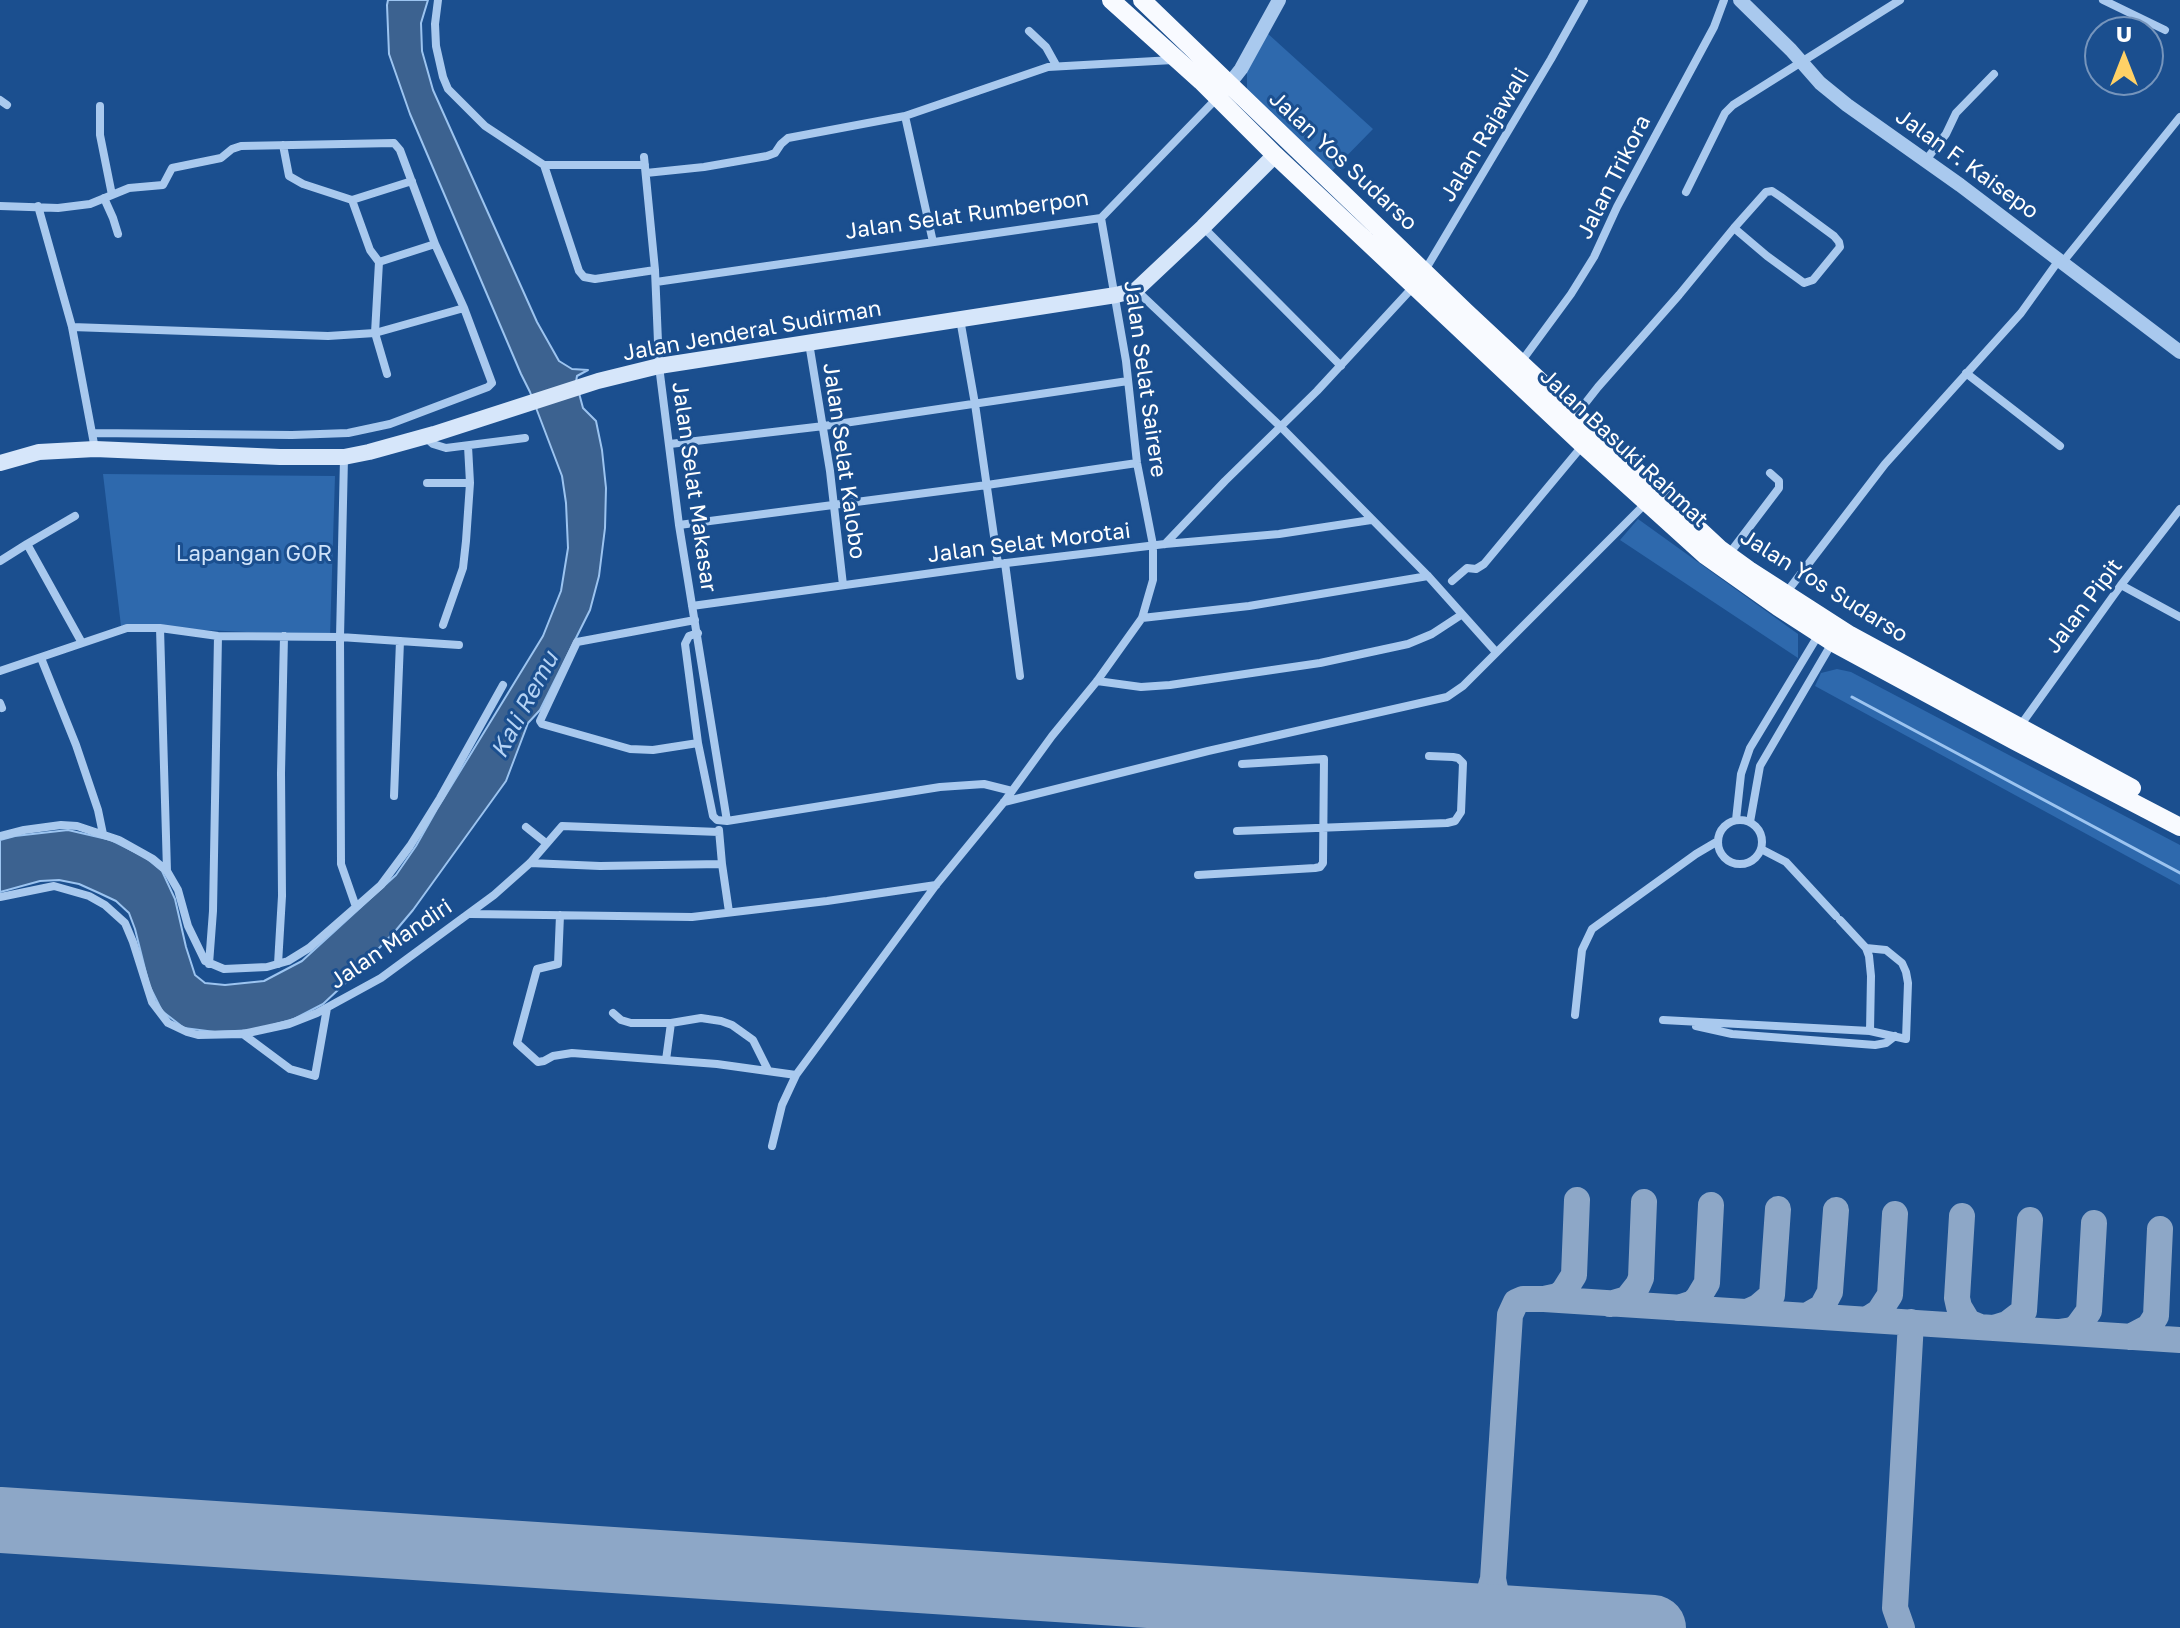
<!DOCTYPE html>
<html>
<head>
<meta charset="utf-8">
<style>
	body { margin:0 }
	#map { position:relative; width:2180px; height:1628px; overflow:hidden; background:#1b4f8f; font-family:"Golos Text",sans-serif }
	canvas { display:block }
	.north { position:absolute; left:2084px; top:16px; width:80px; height:80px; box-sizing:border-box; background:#1b4f8f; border:2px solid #7695bc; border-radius:50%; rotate:0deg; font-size:22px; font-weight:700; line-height:32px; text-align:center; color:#fff }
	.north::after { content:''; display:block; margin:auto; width:28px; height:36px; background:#ffd166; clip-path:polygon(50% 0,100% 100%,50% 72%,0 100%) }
</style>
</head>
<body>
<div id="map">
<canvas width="2180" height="1628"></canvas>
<div class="north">U</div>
</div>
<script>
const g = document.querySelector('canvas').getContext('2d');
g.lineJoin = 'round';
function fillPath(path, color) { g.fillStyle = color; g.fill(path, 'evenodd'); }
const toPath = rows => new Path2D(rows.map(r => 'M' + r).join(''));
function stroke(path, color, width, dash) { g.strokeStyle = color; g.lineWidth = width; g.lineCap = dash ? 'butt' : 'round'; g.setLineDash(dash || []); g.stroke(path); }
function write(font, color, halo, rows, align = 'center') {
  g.font = font + ' "Golos Text",sans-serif'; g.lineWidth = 6; g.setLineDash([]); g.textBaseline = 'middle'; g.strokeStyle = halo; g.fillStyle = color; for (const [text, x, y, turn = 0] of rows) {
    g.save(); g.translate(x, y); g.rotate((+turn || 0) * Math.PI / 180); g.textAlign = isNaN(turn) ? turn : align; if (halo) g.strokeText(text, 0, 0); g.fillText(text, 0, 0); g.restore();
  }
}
fillPath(toPath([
	[1266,32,1373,129,1329,174,1247,96,1247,65],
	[103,474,335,476,330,636,121,626],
	[1638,519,1798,634,1798,658,1620,540],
	[1837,669,1851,672,2180,845,2180,885,1815,686,1821,673]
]), '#2e69ad');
const water = toPath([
	[388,0,428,0,421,23,422,51,433,90,537,322,559,361,572,369,588,370,577,376,576,382,583,408,596,421,602,450,606,488,605,528,599,576,590,610,540,710,528,723,506,781,413,910,397,929,354,975,323,1004,294,1019,255,1030,215,1032,184,1028,162,1011,149,985,135,929,129,913,116,901,99,893,79,884,59,880,40,881,0,892,0,840,15,836,68,830,111,840,145,857,162,871,175,899,186,947,195,975,205,983,225,985,264,981,302,961,396,875,416,846,437,809,543,636,561,591,568,548,566,503,562,476,530,392,521,374,410,114,389,54,387,5,388,0]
]);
fillPath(water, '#3c6290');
stroke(water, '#9cc4f0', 2);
stroke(toPath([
	[1852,697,2180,873]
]), '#9cc4f0', 3);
stroke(toPath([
	[1962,1216,1957,1298,1959,1307,1968,1322,1980,1327],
	[1544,1299,1558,1296,1564,1291,1574,1275,1577,1200],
	[1610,1304,1627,1299,1638,1285,1641,1278,1644,1202],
	[1678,1308,1693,1303,1698,1298,1707,1283,1711,1205],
	[1747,1312,1758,1307,1772,1295,1778,1209],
	[1808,1315,1822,1307,1830,1292,1836,1210],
	[1868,1319,1879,1312,1890,1295,1895,1214],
	[1994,1328,2007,1324,2024,1311,2030,1220],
	[2059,1332,2072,1330,2078,1326,2089,1311,2094,1223],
	[2130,1337,2149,1327,2156,1316,2160,1229],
	[1456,1615,1478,1607,1488,1596,1493,1579],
	[1523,1619,1503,1607,1497,1598,1493,1579,1510,1315,1516,1302,1523,1299,1544,1299,2180,1340],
	[1902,1628,1895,1608,1911,1322]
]), '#8da7c7', 26);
stroke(toPath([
	[0,1520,1653,1628]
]), '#8da7c7', 66);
stroke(toPath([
	[438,0,435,24,436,46,443,77,448,89,485,126,544,165,645,165],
	[2103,0,2165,30],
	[1029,31,1046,47,1056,65],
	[0,100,7,105],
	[100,106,100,135,112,195],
	[905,116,933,242],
	[283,145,289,176,303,184,352,200,412,181],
	[644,157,655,270,659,366,679,525,727,821],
	[1926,160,1946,134,1956,113,1994,74],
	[544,165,579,271,584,277,595,279,655,270],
	[646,173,704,167,767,156,775,153,781,144,788,138,905,116,1048,67,1173,60],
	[1686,192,1725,113,1733,105,1900,0],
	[104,198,113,218,118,234],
	[352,200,370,250,379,262,435,244],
	[0,206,58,208,90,204,129,188,163,185,172,168,221,158,232,149,241,146,394,143,400,150,435,244,464,308,492,383,488,387,390,424,348,433,292,435,92,433],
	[38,206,72,327,95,449],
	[1203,227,1341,366],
	[379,262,375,333,387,374],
	[2062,263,2180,117],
	[1424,272,1551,59,1584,0],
	[656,282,1101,218,1218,97],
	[1136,290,1281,427,1428,576,1496,652],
	[960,319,975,404,998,564],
	[72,327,328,336,375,333,464,308],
	[809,343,830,471,843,585],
	[1521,362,1571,294,1594,257,1617,207,1714,27,1724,0],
	[1966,373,2060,446],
	[1576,415,1598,387,1679,295,1734,228,1766,192,1772,191,1781,197,1834,236,1839,242,1840,247,1813,280,1804,283,1767,256,1734,228],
	[425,437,433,444,446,448,525,438],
	[670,444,824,426,1128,381],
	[427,483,470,483],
	[679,525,987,485,1137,463],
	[27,544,75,516],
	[1165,544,1225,481,1317,391,1414,286],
	[1729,554,1779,488,1779,481,1770,473],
	[0,561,27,544,82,643],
	[1005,563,1020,676],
	[1452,581,1467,568,1476,569,1484,564,1583,445],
	[2121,585,2180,617],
	[1786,593,1885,464,2021,313,2059,260],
	[692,606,998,564,1165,544,1279,534,1371,520],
	[1142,618,1249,606,1428,576],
	[695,620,577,642,540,721,542,724,630,749,653,750,698,743],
	[443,625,463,568,466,541,470,483,468,446],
	[160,628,167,871],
	[698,633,689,636,685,644,698,743,713,816,717,820,727,821,940,787,984,784,1012,791],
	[41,658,76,745,98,810,103,834],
	[0,671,127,628,160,628,218,636,340,637,459,645],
	[1097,681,1141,687,1170,685,1320,663,1408,644,1432,634,1461,615],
	[0,703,2,708],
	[2020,726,2121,585,2180,509],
	[394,796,400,641],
	[1004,802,1208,751,1447,697,1463,686,1646,503],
	[1736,820,1741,774,1750,748,1819,634],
	'1718 842a22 22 0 1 1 44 0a22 22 0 1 1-44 0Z',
	[1750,822,1760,766,1832,643],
	[526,827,546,843],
	[719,830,722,864,729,912],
	[1237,831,1447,823,1455,821,1461,812,1463,763,1458,758,1453,757,1429,756],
	[0,836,24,830,61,825,77,826,119,840,153,859,167,871,178,890,188,926,205,961,224,969,267,967,288,961,309,948,356,907,341,864,340,637,344,458],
	[1761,849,1786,862,1836,916],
	[530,863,600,866,722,864],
	[1198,875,1315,868,1320,867,1323,863,1324,759,1242,764],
	[0,897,54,886,89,896,105,905,125,923,133,942,152,1002,168,1023,187,1032,198,1035,243,1034,289,1024,317,1013,381,978,494,895,530,863,562,826,719,832],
	[356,907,381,885,410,846,440,798,503,685],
	[471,914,692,917,827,901,936,885],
	[560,915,558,964,537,969,517,1043,538,1062,544,1061,553,1056,572,1053,717,1064,796,1075],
	[1840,920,1866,948,1869,956,1871,976,1870,1031],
	[209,964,213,911,218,636],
	[278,964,282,896,281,773,284,636],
	[613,1013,621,1020,631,1023,671,1023,701,1018,721,1021,732,1025,753,1040,768,1070],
	[1575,1015,1582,950,1592,929,1696,854,1718,841],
	[1663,1020,1870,1031,1906,1039,1908,983,1906,972,1902,963,1886,950,1866,948],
	[1696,1026,1732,1034,1875,1045,1886,1043,1895,1036],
	[243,1034,290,1069,315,1076,327,1008],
	[666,1060,671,1023],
	[772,1146,782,1105,796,1075,936,885,1004,802,1052,736,1097,681,1142,618,1153,580,1153,545,1137,463,1126,361,1101,218]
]), '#a9c9ee', 8);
stroke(toPath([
	[1740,0,1791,50,1820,83,1847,105,1960,185,2180,352],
	[1223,92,1241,69,1279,0]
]), '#a9c9ee', 14);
stroke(toPath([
	[0,463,39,452,95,449,280,457,344,457,369,452,434,434,598,381,659,366,1116,295,1136,290,1203,227,1275,155]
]), '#d6e6fa', 16);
stroke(toPath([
	[1111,0,1201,81,1275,155,1583,445,1706,556,1778,607,1832,642,2015,741,2180,827],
	[1142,0,1466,312,1720,549,1749,570,1850,635,2132,788]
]), '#f8faff', 18);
write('22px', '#fff', '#1b4f8f', [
	["Jalan Rajawali",1485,135,-59],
	["Jalan Yos Sudarso",1343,161,43],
	["Jalan F. Kaisepo",1967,164,36],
	["Jalan Trikora",1614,177,-63],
	["Jalan Selat Rumberpon",967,215,-8],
	["Jalan Jenderal Sudirman",752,331,-10],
	["Jalan Selat Sairere",1145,379,82],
	["Jalan Basuki Rahmat",1624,448,43],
	["Jalan Selat Kalobo",844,461,82],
	["Jalan Selat Makasar",694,487,82],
	["Jalan Selat Morotai",1029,543,-7],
	["Jalan Yos Sudarso",1824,586,32],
	["Jalan Pipit",2084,606,-53],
	["Jalan Mandiri",391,944,-34]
]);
write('22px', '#cfe3fa', '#1b4f8f', [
	["Lapangan GOR",254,554]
]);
write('italic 24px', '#b5d3f5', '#1b4f8f', [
	["Kali Remu",525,705,-62]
]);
</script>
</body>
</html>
